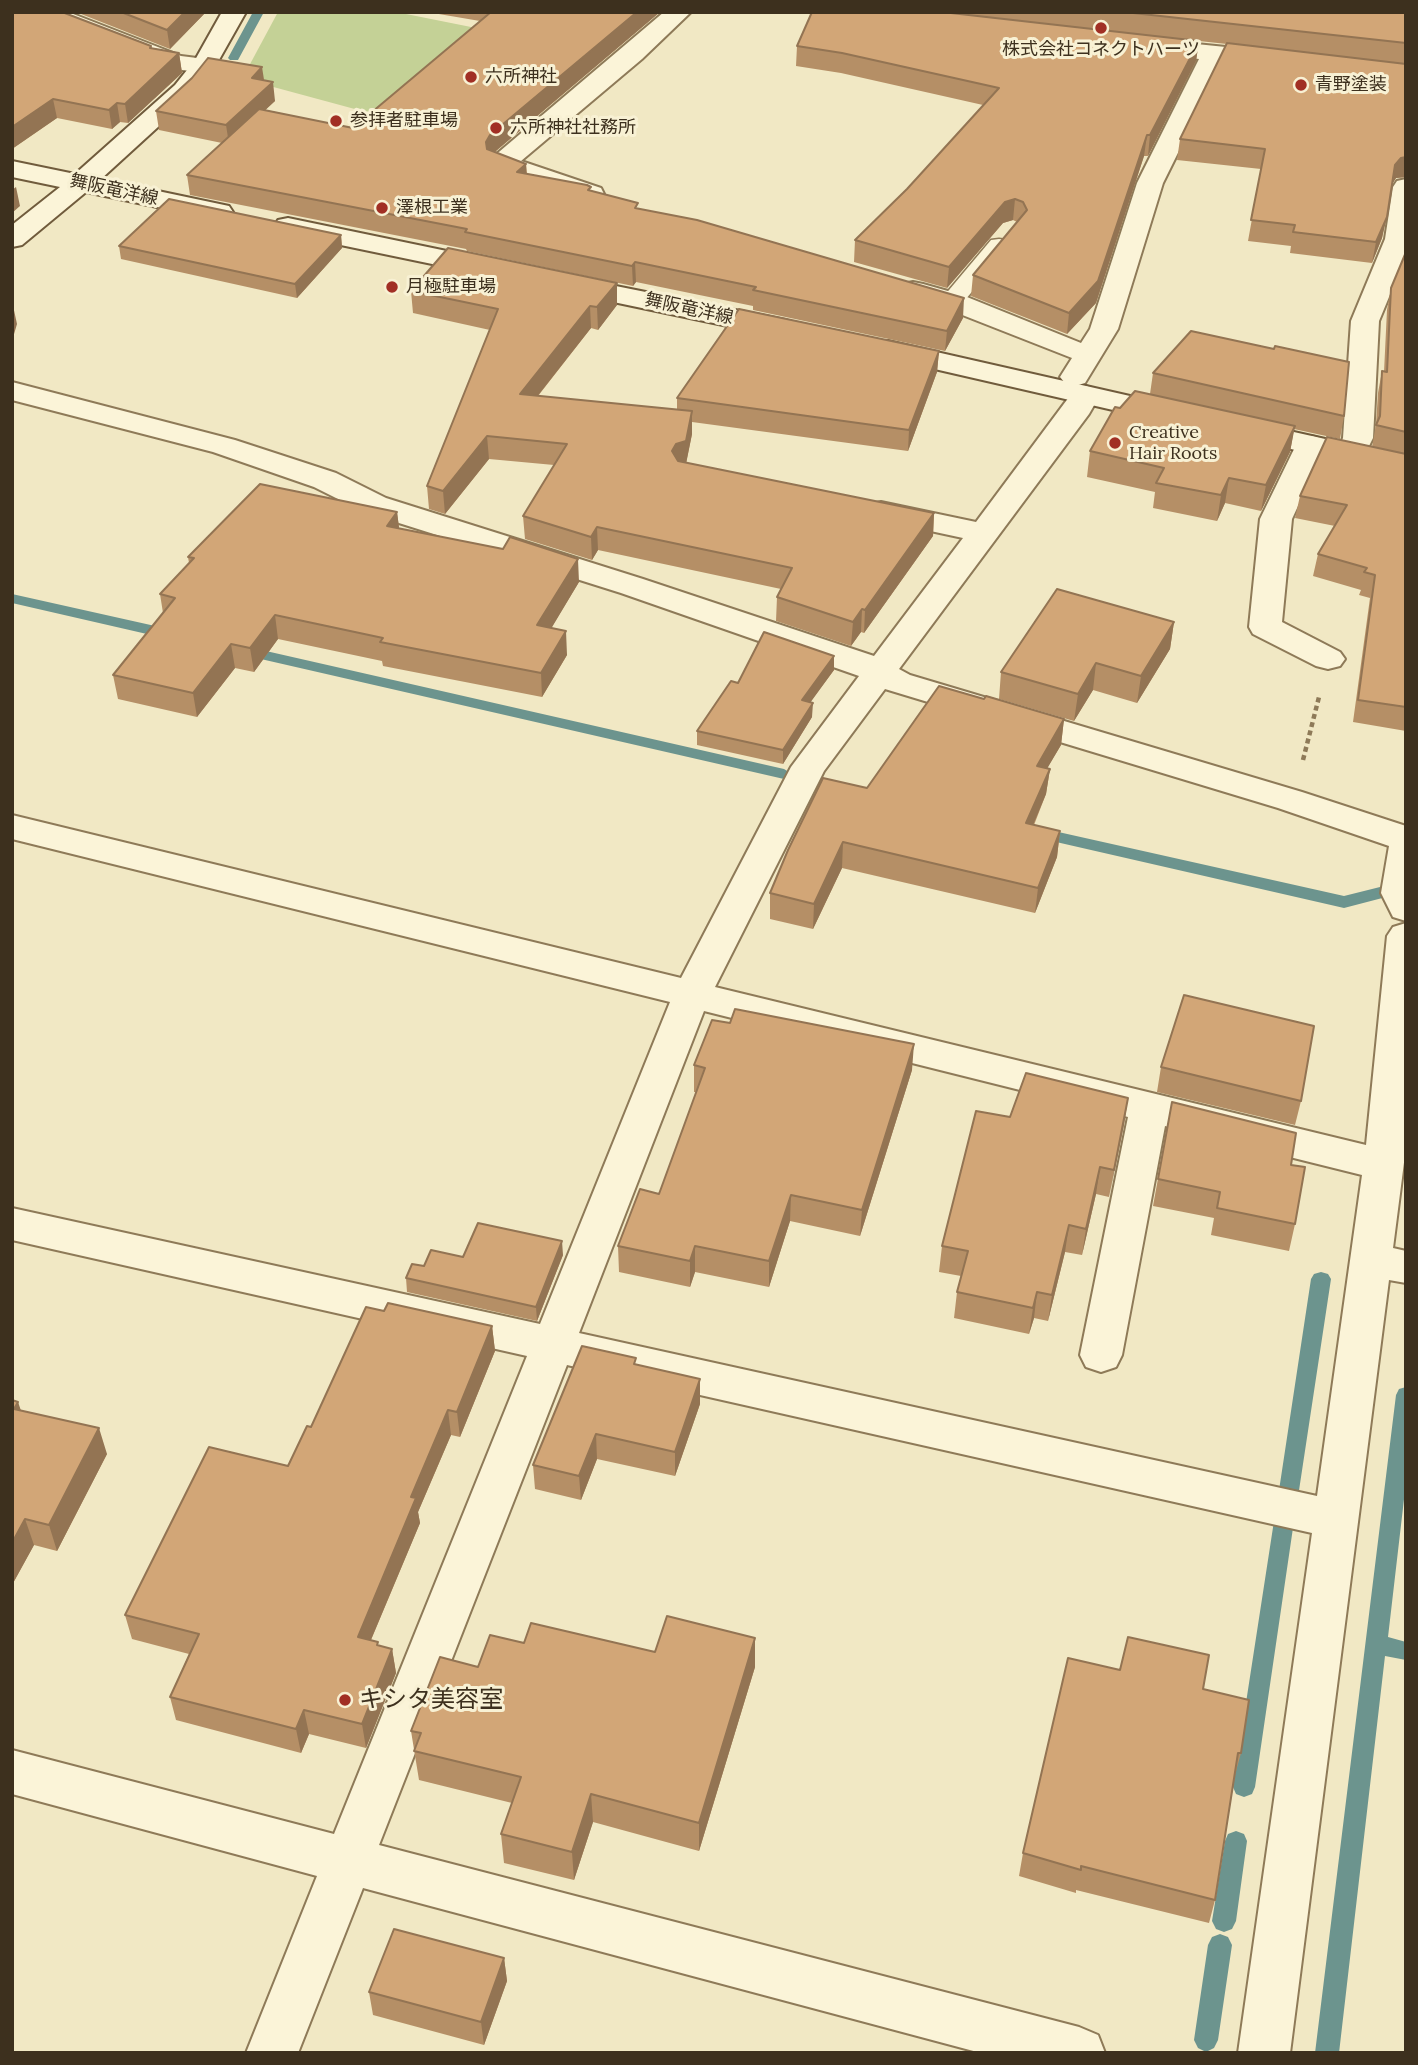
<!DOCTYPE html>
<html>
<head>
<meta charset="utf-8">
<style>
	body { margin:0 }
	#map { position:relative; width:1418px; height:2065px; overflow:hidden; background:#f1e8c4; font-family:Lora,serif }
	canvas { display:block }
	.frame { position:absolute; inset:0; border:14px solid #3d301e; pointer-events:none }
</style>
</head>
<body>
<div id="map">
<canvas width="1418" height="2065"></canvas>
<div class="frame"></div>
</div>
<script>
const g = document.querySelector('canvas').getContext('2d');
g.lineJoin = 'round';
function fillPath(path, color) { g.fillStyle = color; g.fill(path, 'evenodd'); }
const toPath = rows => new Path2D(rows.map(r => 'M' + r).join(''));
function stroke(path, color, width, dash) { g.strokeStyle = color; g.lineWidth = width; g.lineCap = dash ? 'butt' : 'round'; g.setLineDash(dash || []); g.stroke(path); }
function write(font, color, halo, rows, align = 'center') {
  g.font = font + ' Lora,"Noto Sans JP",serif'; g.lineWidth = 6; g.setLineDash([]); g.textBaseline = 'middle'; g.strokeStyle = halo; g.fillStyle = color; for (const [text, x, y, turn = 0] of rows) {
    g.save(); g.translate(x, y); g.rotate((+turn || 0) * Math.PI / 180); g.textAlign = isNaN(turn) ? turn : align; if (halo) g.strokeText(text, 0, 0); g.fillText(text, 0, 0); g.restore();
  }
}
fillPath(toPath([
	[278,12,396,12,531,39,388,118,266,85,249,66]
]), '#c4d196');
fillPath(toPath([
	[253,12,264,12,238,60,230,60,228,58,253,12],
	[12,594,173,630,181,635,173,640,12,603,12,594],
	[244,646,784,769,792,774,784,779,239,654,236,651,239,648,244,646],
	[1036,827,1344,896,1384,886,1392,892,1390,896,1344,908,1030,836,1028,832,1030,828,1036,827],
	[1321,1272,1328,1274,1331,1279,1298,1497,1295,1503,1288,1506,1281,1503,1278,1497,1311,1279,1314,1274,1321,1272],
	[1406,1387,1406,1482,1388,1637,1406,1642,1406,1660,1385,1656,1339,2053,1315,2053,1396,1395,1399,1389,1406,1387],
	[1284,1512,1291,1515,1294,1521,1255,1787,1252,1794,1244,1797,1236,1794,1233,1787,1274,1521,1277,1515,1284,1512],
	[1236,1831,1244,1834,1247,1841,1236,1921,1232,1929,1224,1932,1216,1929,1212,1921,1225,1841,1228,1834,1236,1831],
	[1220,1934,1228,1937,1232,1945,1218,2040,1214,2048,1206,2052,1198,2048,1194,2040,1208,1945,1212,1937,1220,1934]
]), '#6c948e');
const lane = toPath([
	[999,239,1007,240,1010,245,1007,250,960,306,944,306,941,301,944,296,991,240,999,239]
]);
const street = toPath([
	[33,12,68,12,181,56,213,60,217,65,213,70,204,73,168,68,36,17,33,12],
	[664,12,691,12,642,59,521,161,601,188,604,194,601,200,591,202,581,200,493,169,489,163,493,157,664,12],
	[1147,39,1275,52,1284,55,1288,60,1284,65,1275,68,1223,62,1163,183,1118,329,1085,383,1075,386,1065,383,1060,377,1072,358,942,307,903,296,899,290,903,284,913,282,923,284,962,295,1081,343,1090,329,1137,183,1199,59,1138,51,1135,46,1138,41,1147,39],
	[1406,179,1406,256,1379,321,1373,438,1362,460,1351,463,1340,460,1336,454,1343,438,1351,321,1385,239,1393,187,1397,181,1406,179],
	[12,382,235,440,336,473,386,498,643,579,874,656,963,538,870,518,865,511,870,504,881,502,976,522,1075,389,1085,386,1095,389,1100,395,1089,414,899,669,910,675,1302,792,1406,826,1406,921,1393,917,1381,893,1389,846,1278,808,885,689,824,771,715,987,1366,1145,1387,936,1393,927,1406,923,1406,1147,1393,1248,1406,1251,1406,1283,1389,1280,1290,2053,1238,2053,1312,1533,567,1365,379,1845,1079,2027,1098,2035,1105,2053,981,2053,363,1888,298,2053,246,2053,317,1876,12,1794,12,1750,334,1834,527,1356,12,1240,12,1208,540,1324,670,1002,12,839,12,815,681,978,791,767,859,676,621,593,364,512,314,487,213,452,12,400,12,382],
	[704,1011,1128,1117,1080,1355,1086,1367,1101,1372,1116,1367,1122,1355,1165,1126,1362,1175,1317,1496,579,1333,704,1011],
	[1311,436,1322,439,1326,445,1292,519,1282,622,1340,652,1345,659,1340,666,1328,669,1316,666,1253,634,1249,627,1260,519,1296,445,1300,439,1311,436]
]);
const secondary = toPath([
	[222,12,246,12,215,67,193,95,101,179,229,206,233,212,229,218,219,220,86,192,22,245,12,247,12,225,60,187,12,177,12,161,75,174,175,85,195,60,222,12],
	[288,218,490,260,500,262,504,268,500,274,490,276,278,232,274,226,278,220,288,218],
	[566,276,785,320,795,323,799,329,795,335,785,338,556,290,552,284,556,278,566,276],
	[888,341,1174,406,1185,409,1189,415,1185,421,1174,424,878,356,873,350,878,344,888,341],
	[1240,420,1406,457,1406,475,1229,435,1225,429,1229,423,1240,420]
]);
stroke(lane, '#8e7a58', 3);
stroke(street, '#8e7a58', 4);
stroke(secondary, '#705b3c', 4);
stroke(toPath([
	[1303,760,1319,697]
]), '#8e7a58', 4.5, [5, 3.5]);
fillPath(lane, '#fbf4d8');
fillPath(street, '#fbf4d8');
fillPath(secondary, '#fbf4d8');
fillPath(toPath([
	[12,12,151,46,152,48,179,53,182,73,128,123,120,122,112,129,57,118,12,149],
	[76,12,206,12,170,49],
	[427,12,660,12,495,152,526,164,527,174,591,191,639,209,963,318,945,351,753,310,753,306,636,282,633,286,467,251,466,249,190,195,187,175,222,143,159,130,156,111,264,80,275,101,265,110,353,128,480,21],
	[812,12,1406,12,1406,177,1396,178,1392,184,1382,238,1372,263,1290,253,1291,246,1248,241,1261,169,1177,160,1180,139,1227,44,1199,41,1196,61,1148,156,1144,156,1096,303,1067,334,971,296,973,275,1017,222,1013,220,1003,223,947,288,854,262,855,240,907,189,983,105,841,73,796,66,797,46],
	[341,235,342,248,297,298,121,259,119,246],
	[1406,252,1406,731,1353,722,1370,598,1359,595,1361,590,1313,576,1318,554,1335,526,1295,518,1300,496,1372,447,1376,424,1378,393,1382,371,1384,372,1387,310,1391,288],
	[617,283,617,305,598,330,591,328,538,396,677,410,677,398,939,351,937,372,908,451,692,422,692,434,686,463,934,513,933,536,864,633,861,632,851,646,776,621,777,597,781,589,598,550,592,560,525,539,523,516,554,465,489,459,445,514,429,509,427,486,490,330,413,313,411,291],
	[1153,373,1344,416,1340,439,1294,429,1290,452,1261,511,1225,503,1217,521,1153,508,1155,492,1087,477,1090,451,1120,408,1150,394],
	[397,512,399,528,579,582,551,628,567,655,542,697,383,666,382,661,278,639,254,672,235,668,197,717,118,699,113,675,163,613,160,594,189,563,188,557],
	[1174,622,1170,649,1137,703,1093,690,1074,721,999,699,1001,672],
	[834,656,834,670,810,702,812,717,783,764,697,745,697,731,738,683],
	[984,699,1064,719,1061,745,1047,768,1050,769,1046,794,1034,825,1060,831,1057,857,1035,913,842,868,813,929,770,919,770,893],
	[694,1065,912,1070,860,1236,790,1221,769,1287,695,1272,690,1287,619,1272,618,1246,659,1194,696,1092,694,1092],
	[1161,1067,1301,1101,1295,1125,1157,1092],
	[1128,1098,1109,1197,1096,1194,1082,1255,1065,1252,1048,1321,1034,1318,1029,1334,954,1318,957,1292,961,1276,939,1272,942,1246,1010,1117],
	[1172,1102,1291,1165,1295,1224,1289,1251,1211,1235,1214,1218,1153,1206],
	[563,1255,537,1321,407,1292,406,1278,424,1266,463,1257],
	[384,1311,492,1326,495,1351,460,1437,451,1435,418,1512,420,1523,371,1640,379,1646,392,1649,396,1673,366,1748,309,1734,301,1753,176,1720,170,1697,189,1654,132,1639,125,1615,288,1466,311,1427],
	[636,1365,700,1404,675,1476,597,1459,581,1500,535,1489,533,1465],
	[21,1410,107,1454,57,1551,34,1545,12,1585],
	[755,1638,755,1667,699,1851,593,1822,574,1880,504,1863,501,1834,512,1803,419,1780,411,1731,478,1667,524,1643,655,1652],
	[1203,1689,1241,1753,1235,1775,1215,1900,1209,1923,1076,1890,1076,1893,1019,1876,1023,1853],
	[504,1958,507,1981,484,2045,373,2015,369,1992]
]), '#b58f66');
fillPath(toPath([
	[185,12,206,12,170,49,167,30],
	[637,12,660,12,491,155,487,162,486,142,490,135],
	[1199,41,1196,61,1148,156,1150,135],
	[179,53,182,73,128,123,125,104],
	[262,67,265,86,252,78],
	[273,82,275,101,229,144,226,125],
	[53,99,57,118,12,149,12,127],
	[117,103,120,122,112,129,109,110],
	[1147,135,1144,156,1096,303,1067,334,1069,313],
	[1406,157,1406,177,1396,178,1391,186,1395,165,1401,158],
	[526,164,527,184,517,172],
	[16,187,20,206,12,213,12,190],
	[1015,199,1013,220,1003,223,947,288,949,267,1005,202],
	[1387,217,1382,238,1372,263,1376,242],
	[341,235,342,248,297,298,295,284],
	[635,262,636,282,633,286,632,266],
	[617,283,617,305,598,330,597,307],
	[964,298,963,318,945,351,947,331],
	[12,301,17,324,12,341],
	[590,306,591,328,521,417,520,394],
	[939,351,937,372,908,451,909,430],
	[692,411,692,434,686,464,677,467,672,451],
	[1295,426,1290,452,1261,511,1266,485],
	[487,436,489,459,445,514,443,491],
	[1229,478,1225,503,1217,521,1221,495],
	[397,512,400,535,387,526],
	[934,513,933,536,864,633,865,610],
	[597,527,598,550,592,560,591,537],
	[578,559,579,582,539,649,537,625],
	[862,609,861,632,851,646,853,622],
	[275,615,278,639,254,672,250,648],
	[1174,622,1170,649,1137,703,1141,676],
	[566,631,567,655,542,697,541,673],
	[231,644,235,668,197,717,193,693],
	[834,656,834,670,802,714,802,700],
	[1096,663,1093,690,1074,721,1078,694],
	[813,703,812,717,783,764,783,750],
	[1064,719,1061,745,1034,791,1037,766],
	[1050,769,1046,794,1023,849,1026,823],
	[1060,831,1057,857,1035,913,1038,888],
	[843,842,842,868,813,929,814,904],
	[914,1044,912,1070,860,1236,862,1210],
	[1128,1098,1124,1125,1109,1197,1114,1170],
	[1100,1167,1096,1194,1082,1255,1086,1229],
	[791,1195,790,1221,769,1287,769,1261],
	[1069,1225,1065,1252,1048,1321,1052,1295],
	[562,1241,563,1255,537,1321,536,1307],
	[695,1246,695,1272,690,1287,690,1261],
	[1037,1292,1034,1318,1029,1334,1033,1308],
	[492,1326,495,1351,460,1437,457,1412],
	[700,1379,700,1404,675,1476,675,1452],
	[18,1402,27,1428,14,1409],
	[448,1410,451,1435,418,1512,420,1523,362,1661,358,1637,411,1497],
	[99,1428,107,1454,57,1551,49,1525],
	[596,1434,597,1459,581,1500,579,1476],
	[25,1519,34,1545,12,1585,12,1543],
	[755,1638,755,1667,699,1851,699,1823],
	[392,1649,396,1673,366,1748,362,1724],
	[304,1710,309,1734,301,1753,296,1729],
	[591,1794,593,1822,574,1880,572,1852],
	[504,1958,507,1981,484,2045,481,2022]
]), '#937453');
const building = toPath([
	[12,12,62,12,151,46,150,48,179,53,125,104,117,103,109,110,53,99,12,127,12,12],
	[121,12,185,12,167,30,121,12],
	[491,12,637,12,490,135,486,142,487,149,526,164,517,172,587,185,591,187,588,190,638,203,635,208,697,220,964,298,947,331,753,290,756,287,635,262,632,266,465,232,467,229,187,175,259,109,353,128,491,12],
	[812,12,942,12,1199,41,1150,135,1147,135,1098,281,1069,313,973,275,1027,210,1023,202,1015,199,1005,202,949,267,855,240,907,189,999,88,842,53,797,46,812,12],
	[1124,12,1406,12,1406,43,1124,12],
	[1227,43,1406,64,1406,157,1401,158,1395,165,1387,217,1376,242,1293,232,1295,225,1251,220,1265,149,1180,139,1227,43],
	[208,58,262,67,252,78,273,82,226,125,156,111,192,78,208,58],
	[169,199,341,235,295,284,119,246,169,199],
	[448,248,617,283,597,307,590,306,520,394,692,411,686,441,676,444,672,451,678,461,934,513,865,610,862,609,853,622,777,597,792,568,597,527,591,537,523,516,567,444,487,436,443,491,427,486,498,309,411,291,448,248],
	[1406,252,1406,432,1376,425,1380,416,1382,371,1387,372,1391,288,1406,252],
	[739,309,939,351,909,430,677,398,739,309],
	[1191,331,1274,349,1275,346,1349,362,1344,416,1153,373,1191,331],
	[1135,391,1295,426,1266,485,1229,478,1221,495,1156,483,1164,468,1090,451,1115,407,1120,408,1135,391],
	[1327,437,1406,454,1406,707,1358,700,1375,575,1364,572,1367,568,1318,554,1347,505,1300,496,1327,437],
	[260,484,397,512,387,526,503,549,510,537,578,559,537,625,566,631,541,673,380,642,383,638,275,615,250,648,231,644,193,693,113,675,175,598,160,594,194,558,188,557,260,484],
	[1057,589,1174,622,1141,676,1096,663,1078,694,1001,672,1057,589],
	[764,632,834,656,802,700,813,703,783,750,697,731,731,681,738,683,764,632],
	[939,686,984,699,986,696,1064,719,1037,766,1050,769,1026,823,1060,831,1038,888,843,842,814,904,770,893,788,850,823,778,867,788,939,686],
	[1184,995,1314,1026,1301,1101,1161,1067,1184,995],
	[735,1009,914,1044,862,1210,791,1195,769,1261,695,1246,690,1261,618,1246,640,1189,659,1194,705,1068,694,1065,712,1020,730,1023,735,1009],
	[1026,1073,1128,1098,1114,1170,1100,1167,1086,1229,1069,1225,1052,1295,1037,1292,1033,1308,957,1292,968,1251,942,1246,976,1111,1010,1117,1026,1073],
	[1172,1102,1296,1133,1291,1165,1305,1167,1295,1224,1217,1208,1220,1192,1158,1179,1172,1102],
	[478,1223,562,1241,536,1307,406,1278,412,1264,424,1266,431,1250,463,1257,478,1223],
	[388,1303,492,1326,457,1412,448,1410,411,1497,416,1498,358,1637,378,1642,377,1645,392,1649,362,1724,304,1710,296,1729,170,1697,199,1634,125,1615,209,1447,288,1466,307,1426,311,1427,366,1307,384,1311,388,1303],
	[582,1346,636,1358,634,1364,700,1379,675,1452,596,1434,579,1476,533,1465,582,1346],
	[12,1400,18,1402,14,1409,99,1428,49,1525,25,1519,12,1543,12,1400],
	[667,1616,755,1638,699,1823,591,1794,572,1852,501,1834,521,1777,414,1751,421,1733,411,1731,440,1657,478,1667,490,1635,524,1643,531,1623,655,1652,667,1616],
	[1128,1637,1209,1655,1203,1689,1249,1700,1241,1753,1238,1753,1215,1900,1081,1866,1081,1870,1023,1853,1068,1658,1120,1670,1128,1637],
	[394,1929,504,1958,481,2022,369,1992,394,1929]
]);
fillPath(building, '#d2a677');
stroke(building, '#937453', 2);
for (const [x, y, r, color] of [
	[1101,28,7,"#a12f24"],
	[471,77,7,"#a12f24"],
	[1301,85,7,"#a12f24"],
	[336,121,7,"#a12f24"],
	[496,128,7,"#a12f24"],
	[382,208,7,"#a12f24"],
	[392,287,7,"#a12f24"],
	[1115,443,7,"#a12f24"],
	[345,1700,7,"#a12f24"]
]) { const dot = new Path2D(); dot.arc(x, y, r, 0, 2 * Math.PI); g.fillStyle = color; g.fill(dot); stroke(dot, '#f8f1d4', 2.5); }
write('18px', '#3d301e', '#f8f1d4', [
	["株式会社コネクトハーツ",1101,50,"center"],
	["六所神社",485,77],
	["青野塗装",1315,85],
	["参拝者駐車場",350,121],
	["六所神社社務所",510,128],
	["澤根工業",396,208],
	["月極駐車場",406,287],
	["Creative",1129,433],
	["Hair Roots",1129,454]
], 'left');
write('18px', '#3d301e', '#f8f1d4', [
	["舞阪竜洋線",114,190,12],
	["舞阪竜洋線",689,309,12]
]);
write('24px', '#3d301e', '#f8f1d4', [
	["キシタ美容室",359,1700]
], 'left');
</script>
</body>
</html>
